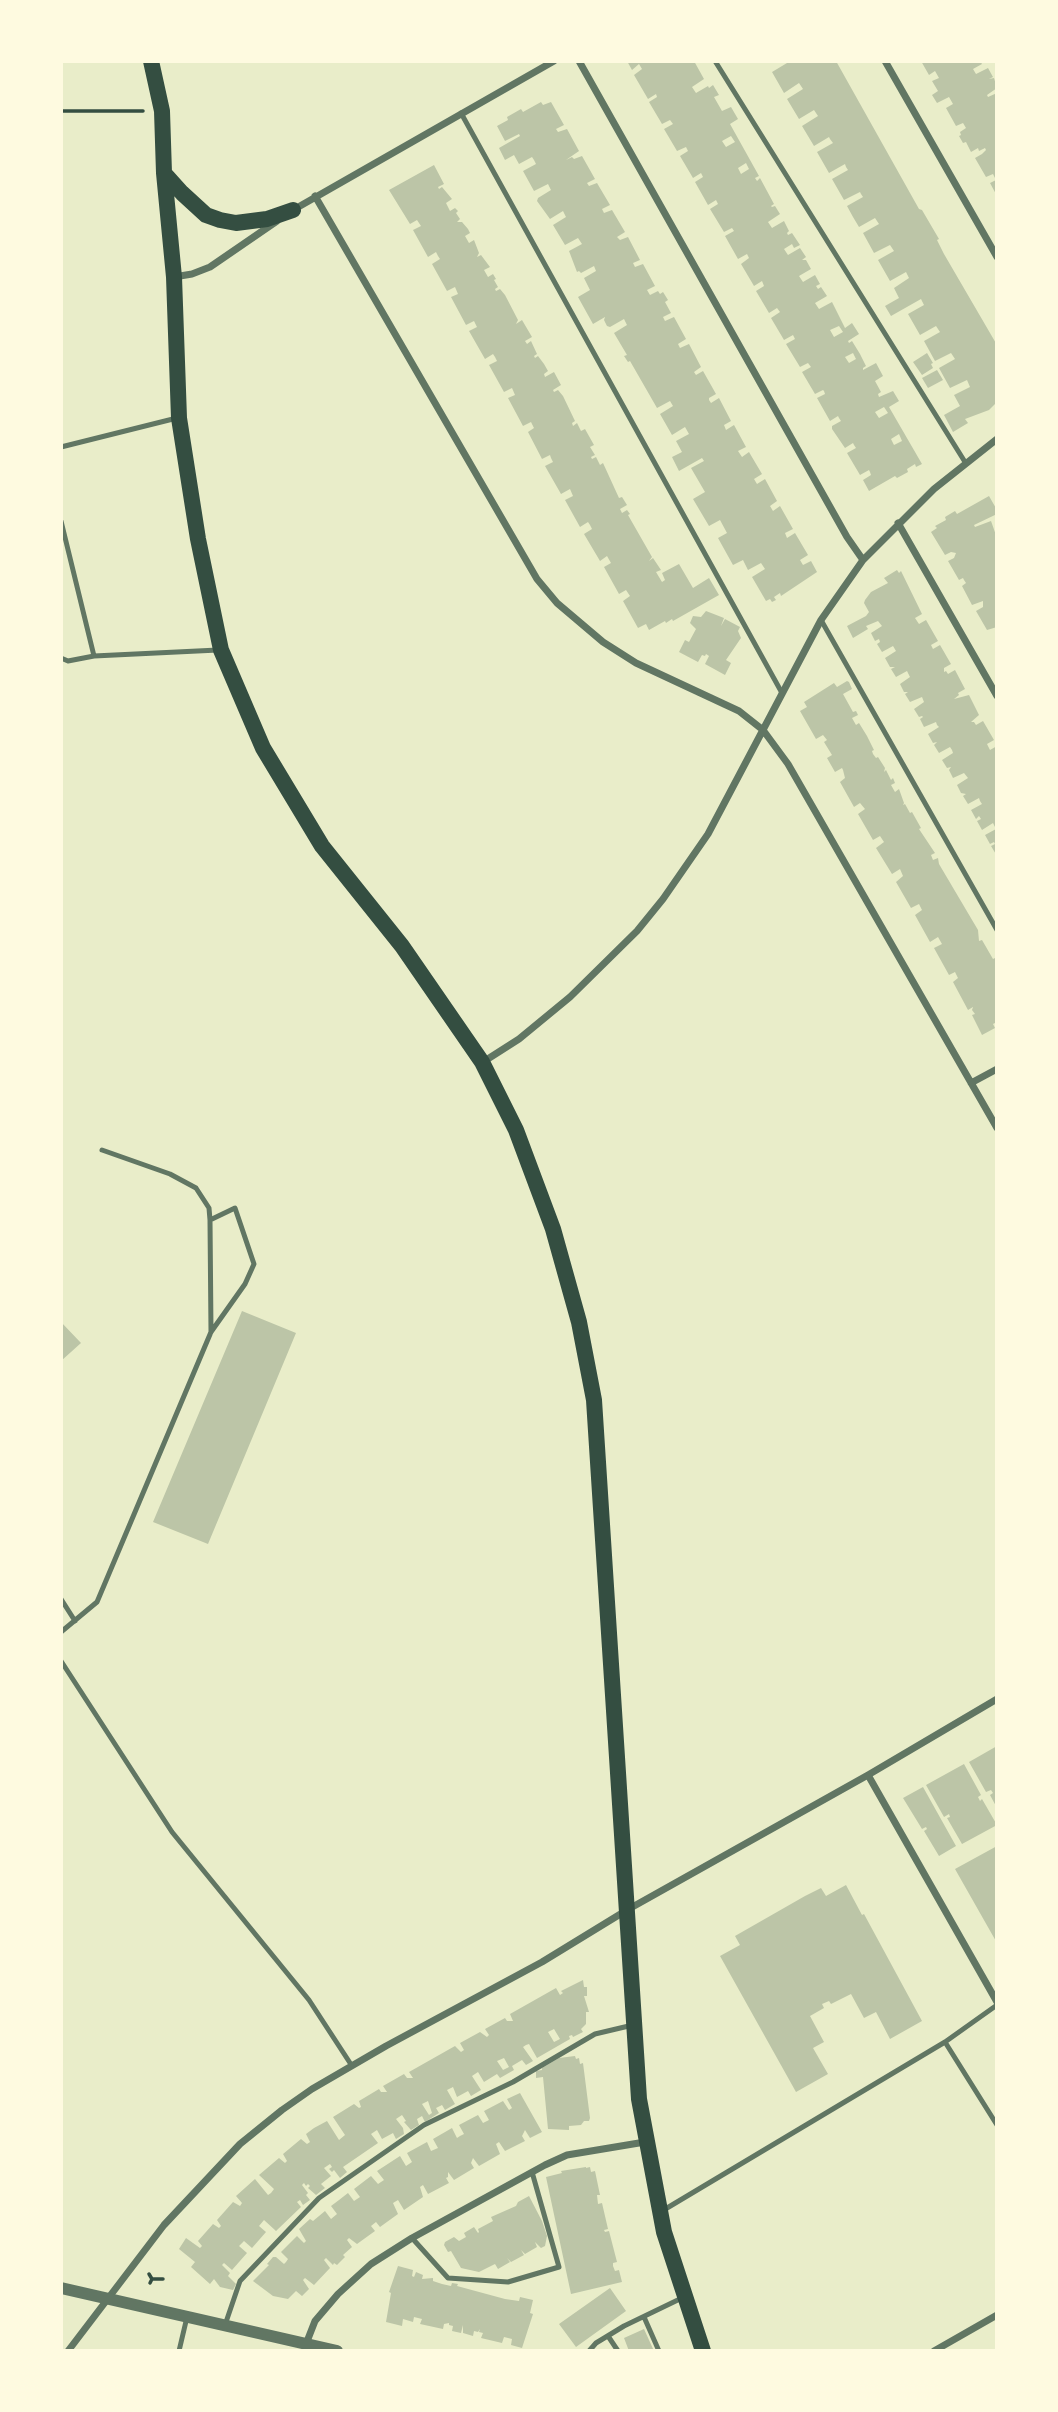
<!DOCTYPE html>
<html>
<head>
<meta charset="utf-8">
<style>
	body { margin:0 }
	#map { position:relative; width:1058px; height:2412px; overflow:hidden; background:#e9edc9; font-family:Raleway,sans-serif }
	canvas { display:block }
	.frame { position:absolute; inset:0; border:63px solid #fefae0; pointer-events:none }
</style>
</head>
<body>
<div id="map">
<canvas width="1058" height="2412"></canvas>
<div class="frame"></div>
</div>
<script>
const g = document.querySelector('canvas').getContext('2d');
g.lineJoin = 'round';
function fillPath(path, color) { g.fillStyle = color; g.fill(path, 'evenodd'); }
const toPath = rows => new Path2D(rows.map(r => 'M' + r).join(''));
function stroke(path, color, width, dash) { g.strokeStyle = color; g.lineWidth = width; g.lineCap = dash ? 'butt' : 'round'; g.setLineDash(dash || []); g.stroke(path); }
fillPath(toPath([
	[627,61,694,61,704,79,692,87,696,93,708,86,709,88,713,85,719,95,714,97,722,111,731,107,738,119,730,124,759,176,755,178,757,181,760,178,774,204,771,206,772,207,775,206,780,214,768,222,772,228,784,221,789,231,787,233,788,235,792,233,800,245,794,248,792,244,784,249,788,255,800,248,806,257,802,260,806,260,811,269,799,276,803,282,815,275,820,284,816,286,818,289,821,287,827,296,815,303,819,309,832,302,845,328,852,323,859,334,848,341,849,343,852,341,860,354,866,366,863,368,863,370,876,363,883,376,875,381,881,392,878,394,879,397,893,391,899,401,889,407,922,464,916,467,915,464,907,469,908,472,897,478,895,476,869,491,863,480,871,475,870,472,869,470,860,475,847,453,856,448,854,445,853,443,845,448,832,429,832,426,841,421,839,418,838,416,830,421,817,398,825,394,824,391,823,390,815,394,802,372,811,367,808,363,800,367,786,344,795,339,793,335,784,340,771,318,780,312,777,308,769,313,756,291,764,286,762,281,754,286,741,264,749,258,747,254,738,259,725,236,734,231,732,228,724,232,710,209,718,204,716,200,708,205,695,182,703,177,701,173,693,178,680,156,688,151,686,147,677,151,664,129,673,124,670,120,662,124,649,102,657,97,656,94,648,99,634,75,642,69,639,64,632,70],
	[731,136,735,142,726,147,722,141],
	[746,163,749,169,741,174,738,168],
	[839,326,843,332,834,337,830,330],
	[853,353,856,359,849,363,845,357],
	[884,407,888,413,879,418,875,412],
	[899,434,902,441,894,445,891,439],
	[786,61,836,61,919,209,922,210,939,239,937,240,944,254,997,345,997,402,989,410,965,419,968,423,953,432,944,415,960,406,954,395,970,387,967,380,950,388,939,368,955,359,951,353,935,361,924,341,940,332,936,326,920,335,908,314,924,305,921,299,891,316,885,306,899,298,894,288,909,278,906,272,890,281,878,260,894,251,890,245,874,253,863,233,879,224,875,218,859,227,853,217,847,206,863,197,861,194,860,192,844,200,832,179,848,170,846,167,845,164,829,173,817,152,833,143,830,139,829,137,814,146,802,126,818,116,814,110,799,119,787,99,803,89,799,83,784,93,772,72,787,63],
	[921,61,980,61,982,64,973,69,976,74,988,68,993,77,989,79,994,78,997,88,987,95,988,97,997,93,997,196,990,183,996,180,993,174,986,177,975,158,982,154,986,150,985,148,979,151,978,148,971,152,966,142,963,143,959,136,961,135,960,132,966,128,963,123,956,126,946,108,953,104,949,97,937,103,932,95,938,91,932,81,939,78,935,71,929,75],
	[541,102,543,105,551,102,564,125,556,129,558,132,567,129,579,151,566,160,572,157,574,159,582,156,595,179,587,183,589,186,597,183,610,205,602,209,604,213,612,210,625,232,617,237,620,240,628,237,640,260,633,263,635,267,643,264,655,286,647,290,650,295,658,291,660,294,663,292,668,300,665,302,671,313,663,317,665,321,674,317,686,339,678,344,680,348,689,344,701,367,694,372,696,375,703,371,716,394,709,398,709,400,711,403,719,398,731,421,724,425,726,430,734,425,746,447,738,451,742,457,749,452,762,474,754,479,757,484,765,479,777,501,770,506,773,511,780,506,793,529,785,533,787,538,795,533,808,555,800,560,803,565,811,561,817,572,781,596,780,593,774,597,776,600,772,602,770,599,766,601,752,577,765,569,761,563,748,570,743,560,733,565,718,538,727,533,720,520,709,526,693,499,705,492,691,468,704,461,702,458,679,471,672,457,682,452,676,441,689,434,685,427,672,435,660,414,673,406,670,401,657,408,630,361,628,362,624,356,627,355,614,333,627,325,624,319,610,327,607,326,604,320,605,317,593,324,578,297,590,290,584,278,596,271,594,266,581,273,579,271,577,272,569,251,582,244,578,238,565,245,553,225,566,217,563,211,550,219,537,201,538,198,551,190,548,184,534,191,523,171,536,164,534,160,532,157,519,164,514,155,505,160,499,148,520,136,519,134,505,141,497,126,508,120,507,117,521,109,523,112],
	[434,165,444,184,438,187,439,189,442,187,452,199,446,203,450,211,455,208,458,211,456,213,460,219,457,222,462,222,468,229,470,233,465,236,469,243,474,240,479,253,477,257,481,255,490,267,484,270,488,277,493,274,496,279,494,280,498,287,495,289,496,291,500,289,505,295,518,320,516,324,522,320,532,337,525,341,527,344,531,341,537,354,534,356,535,358,538,356,544,364,548,371,544,374,545,377,554,372,561,385,553,390,554,392,558,390,563,396,575,421,572,423,573,426,577,423,581,431,585,429,594,445,590,447,595,455,591,457,592,459,596,457,600,465,603,463,619,498,622,497,627,505,620,509,622,513,627,510,630,514,628,515,652,557,649,561,653,558,661,570,656,572,662,582,665,580,662,573,679,564,693,588,709,578,719,595,673,621,672,619,666,623,665,621,649,630,646,624,638,628,623,601,630,596,626,590,619,594,604,567,611,563,607,556,600,561,584,534,592,529,590,525,588,522,580,527,565,500,573,496,570,489,561,494,545,466,553,462,551,458,550,455,542,459,528,432,534,428,531,422,523,426,508,398,515,395,512,388,504,392,489,365,497,361,495,357,493,354,485,359,469,331,477,327,474,321,466,325,451,297,458,294,455,287,447,291,432,264,440,259,438,256,436,252,428,257,413,230,421,226,417,220,410,224,389,190],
	[927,353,933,363,931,364,933,368,922,375,913,362],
	[937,370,943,380,928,388,922,378],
	[989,496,997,510,997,514,974,525,975,527,991,521,997,538,997,627,987,630,976,611,983,607,983,601,972,605,962,586,966,583,964,580,963,578,959,580,948,561,954,558,956,553,951,552,945,555,931,532,937,528,935,526,946,520,945,517,955,511,957,514],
	[897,570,899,573,901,571,922,614,915,618,919,624,926,620,938,641,931,645,933,649,940,645,951,664,944,668,944,672,946,671,948,674,955,670,965,689,958,693,959,695,954,699,969,695,979,715,971,722,974,722,976,725,983,721,994,740,987,744,990,750,997,746,997,856,991,846,995,844,994,842,990,844,985,835,996,829,993,823,982,830,977,821,981,819,979,816,976,819,971,810,982,804,980,801,979,798,968,804,963,796,966,794,961,793,957,785,968,778,964,773,953,778,949,770,951,767,947,768,942,760,953,753,952,750,950,747,939,753,934,745,937,742,933,743,928,734,939,727,937,725,936,722,924,727,920,719,923,717,922,716,919,717,914,709,924,702,922,697,910,702,905,694,908,692,904,692,900,684,910,677,907,671,896,677,891,669,895,667,890,667,885,658,896,651,893,646,882,652,877,644,880,642,879,639,875,641,871,633,882,626,878,621,866,626,868,629,853,638,847,626,866,616,869,612,864,603,865,600,871,592,888,583,884,578],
	[706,611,724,618,721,626,725,619,740,627,738,631,741,638,726,660,731,663,725,675,705,664,709,656,706,654,705,656,702,655,698,662,679,652,685,640,689,642,696,629,690,623,693,616,701,617],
	[847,681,849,682,852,689,843,694,853,712,856,711,858,715,852,718,856,725,859,723,867,736,874,750,872,751,873,754,876,758,878,757,885,768,884,772,886,770,891,780,893,778,895,783,891,785,895,792,899,789,904,803,903,805,905,804,910,813,912,812,921,828,919,829,935,853,931,855,933,860,938,858,939,864,978,930,979,941,982,940,993,959,995,958,997,962,997,1022,993,1024,995,1028,982,1035,972,1015,975,1014,972,1010,973,1007,968,1010,953,982,958,978,955,972,949,975,934,948,942,944,938,937,930,942,915,915,922,910,919,904,911,908,896,882,903,876,900,869,892,874,876,848,884,842,880,836,873,840,858,814,865,809,860,803,854,807,840,782,845,778,843,770,842,768,835,772,827,758,832,755,824,742,827,740,823,735,816,739,800,711,807,707,804,702,834,683,837,687],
	[242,1311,296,1333,208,1544,153,1522],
	[61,1322,81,1343,61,1361],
	[997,1746,997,1808,990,1795,993,1793,991,1790,986,1792,969,1762],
	[964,1764,981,1795,978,1797,980,1801,982,1799,997,1825,962,1844,947,1818,950,1817,949,1814,944,1817,926,1785],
	[923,1787,956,1846,939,1856,924,1831,927,1829,926,1827,922,1829,903,1798],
	[997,1846,997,1943,955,1869],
	[846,1885,862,1915,864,1914,922,2021,890,2039,876,2012,864,2018,851,1994,831,2004,829,2001,822,2004,824,2008,810,2016,824,2042,813,2048,828,2074,796,2092,720,1956,740,1945,735,1936,805,1896,821,1888,826,1896],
	[583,1980,584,1987,587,1987,587,1996,584,1996,589,2012,586,2012,586,2024,581,2029,583,2032,573,2037,572,2035,569,2036,570,2039,537,2058,529,2044,526,2045,523,2047,533,2061,526,2065,522,2060,512,2066,514,2070,500,2078,497,2074,484,2082,478,2072,472,2076,481,2090,471,2096,468,2091,457,2097,453,2087,447,2090,455,2104,445,2110,442,2105,436,2108,439,2113,425,2122,422,2116,417,2119,419,2125,411,2130,404,2122,406,2121,402,2115,396,2119,403,2128,404,2134,396,2139,393,2133,382,2139,377,2130,371,2134,378,2143,343,2167,347,2172,340,2178,334,2170,332,2172,329,2169,332,2167,330,2164,324,2168,331,2176,321,2184,325,2188,316,2195,308,2188,310,2186,308,2184,306,2186,304,2183,302,2185,308,2193,306,2195,310,2200,303,2205,300,2200,297,2202,301,2207,276,2231,264,2220,259,2226,266,2232,252,2248,244,2241,239,2246,247,2253,232,2270,224,2263,222,2265,230,2273,228,2276,236,2284,233,2290,220,2287,214,2279,210,2284,191,2267,195,2262,179,2249,186,2238,200,2248,202,2246,198,2241,213,2224,219,2228,221,2226,217,2220,233,2202,240,2206,242,2203,236,2196,255,2179,268,2195,271,2193,274,2189,259,2175,279,2158,285,2163,287,2161,283,2154,301,2139,307,2144,310,2142,306,2134,314,2128,327,2121,339,2140,345,2135,333,2117,354,2104,359,2108,361,2107,359,2101,379,2089,381,2092,387,2092,383,2086,404,2074,407,2078,413,2078,409,2072,455,2046,461,2052,464,2050,460,2043,480,2032,487,2037,489,2035,485,2029,505,2018,507,2021,513,2021,510,2014,556,1988,560,1995,563,1993,561,1991],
	[554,2029,560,2039,554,2042,548,2032],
	[504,2058,509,2067,503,2070,497,2061],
	[428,2101,432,2113,429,2115,422,2104],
	[575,2056,576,2059,579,2058,580,2064,583,2063,590,2118,589,2121,584,2121,581,2125,569,2126,569,2130,548,2129,543,2077,536,2078,536,2071,542,2070,542,2068,559,2058],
	[520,2093,542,2132,530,2138,525,2130,522,2136,525,2141,505,2151,499,2142,496,2144,500,2154,479,2166,473,2158,471,2163,474,2168,454,2180,448,2172,448,2177,446,2178,449,2183,428,2194,423,2185,420,2187,423,2197,404,2210,398,2200,393,2203,398,2214,380,2227,376,2222,371,2226,375,2231,357,2244,349,2238,347,2240,352,2247,343,2255,345,2257,337,2265,334,2263,333,2265,326,2258,324,2260,330,2268,314,2285,305,2278,303,2280,309,2289,302,2296,296,2291,288,2299,273,2296,253,2281,269,2265,267,2264,273,2257,276,2257,284,2264,286,2262,288,2259,281,2252,297,2236,304,2243,306,2241,299,2229,310,2219,313,2221,325,2211,331,2219,337,2214,331,2206,339,2200,348,2193,354,2201,360,2197,354,2189,371,2176,378,2184,384,2180,377,2171,400,2156,406,2166,412,2162,407,2153,427,2142,431,2151,438,2148,433,2139,452,2128,457,2138,460,2136,464,2134,459,2125,478,2115,483,2123,489,2120,484,2111,503,2101,509,2110,512,2108,507,2099],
	[586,2167,586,2168,590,2167,591,2172,595,2171,600,2195,597,2195,598,2204,602,2203,608,2229,604,2230,605,2232,609,2231,617,2262,613,2263,613,2266,615,2271,619,2270,622,2282,571,2294,546,2177,562,2173,561,2171],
	[529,2196,542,2221,547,2236,545,2246,541,2248,535,2242,537,2247,525,2254,521,2250,524,2255,511,2262,507,2258,510,2262,498,2269,495,2264,479,2272,461,2268,451,2251,448,2252,444,2245,445,2242,454,2237,459,2241,466,2237,464,2233,474,2227,478,2233,479,2232,478,2229,493,2221,491,2217,516,2206,518,2202],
	[398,2266,413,2270,412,2276,414,2277,416,2272,423,2275,422,2279,433,2278,433,2281,442,2284,451,2286,452,2283,458,2284,457,2286,505,2299,519,2301,520,2297,533,2300,530,2313,533,2314,522,2348,511,2345,512,2339,504,2337,502,2343,481,2338,483,2333,479,2332,480,2329,478,2332,474,2331,473,2336,463,2333,463,2325,461,2333,452,2331,453,2326,449,2325,449,2323,444,2324,443,2329,420,2324,422,2319,414,2317,413,2322,403,2319,402,2326,386,2322,391,2293,389,2292],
	[610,2288,626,2311,576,2347,559,2324],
	[644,2329,654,2351,629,2351,624,2338]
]), '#bcc5a7');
stroke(toPath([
	[61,111,143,111],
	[149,2274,152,2279,150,2283],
	[152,2279,163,2279]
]), '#344e41', 3.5);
stroke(toPath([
	[715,61,965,462],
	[461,113,782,693],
	[61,447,177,418],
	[61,521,94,656],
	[821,620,997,930],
	[61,658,68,661,94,656,218,650],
	[102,1150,170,1174,196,1188,209,1208,210,1220],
	[61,1599,75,1621],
	[61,1632,97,1602,211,1332,245,1284,254,1264,235,1208,210,1220,211,1332],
	[61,1661,172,1832,309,2000,352,2066],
	[945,2042,997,2125],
	[662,2211,945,2042,997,2005],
	[412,2238,448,2278,508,2282,559,2267,532,2172],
	[644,2317,659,2351],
	[225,2325,240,2281,319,2198,424,2125,513,2082,595,2034,633,2025],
	[608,2336,618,2351],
	[179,2351,187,2317],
	[589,2351,596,2343,624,2326,684,2297]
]), '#617663', 5);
stroke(toPath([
	[579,61,847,537,863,560],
	[885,61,997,257],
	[315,196,537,579,557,603,603,642,636,663,739,711,763,730,788,764,997,1128],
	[293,210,554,61],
	[174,277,192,274,210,267,277,221],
	[898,523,997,696],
	[483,1062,519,1039,570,997,637,931,663,899,708,834,821,620,863,560,934,489,997,439],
	[971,1083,997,1069],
	[868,1775,997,2002],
	[306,2344,315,2321,338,2294,371,2264,412,2238,545,2165,567,2155,645,2142],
	[68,2351,164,2225,240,2144,282,2110,312,2089,386,2046,542,1962,627,1910,868,1775,997,1699],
	[934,2351,997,2315]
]), '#617663', 7);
stroke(toPath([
	[61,2288,337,2351]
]), '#617663', 12);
stroke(toPath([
	[151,61,162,111,164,173,174,277,179,418,198,539,221,650,263,748,322,846,402,946,482,1062,516,1130,553,1229,579,1322,594,1400,639,2099,664,2232,703,2351],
	[164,173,182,193,206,215,220,220,236,223,267,219,293,210]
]), '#344e41', 16);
</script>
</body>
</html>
